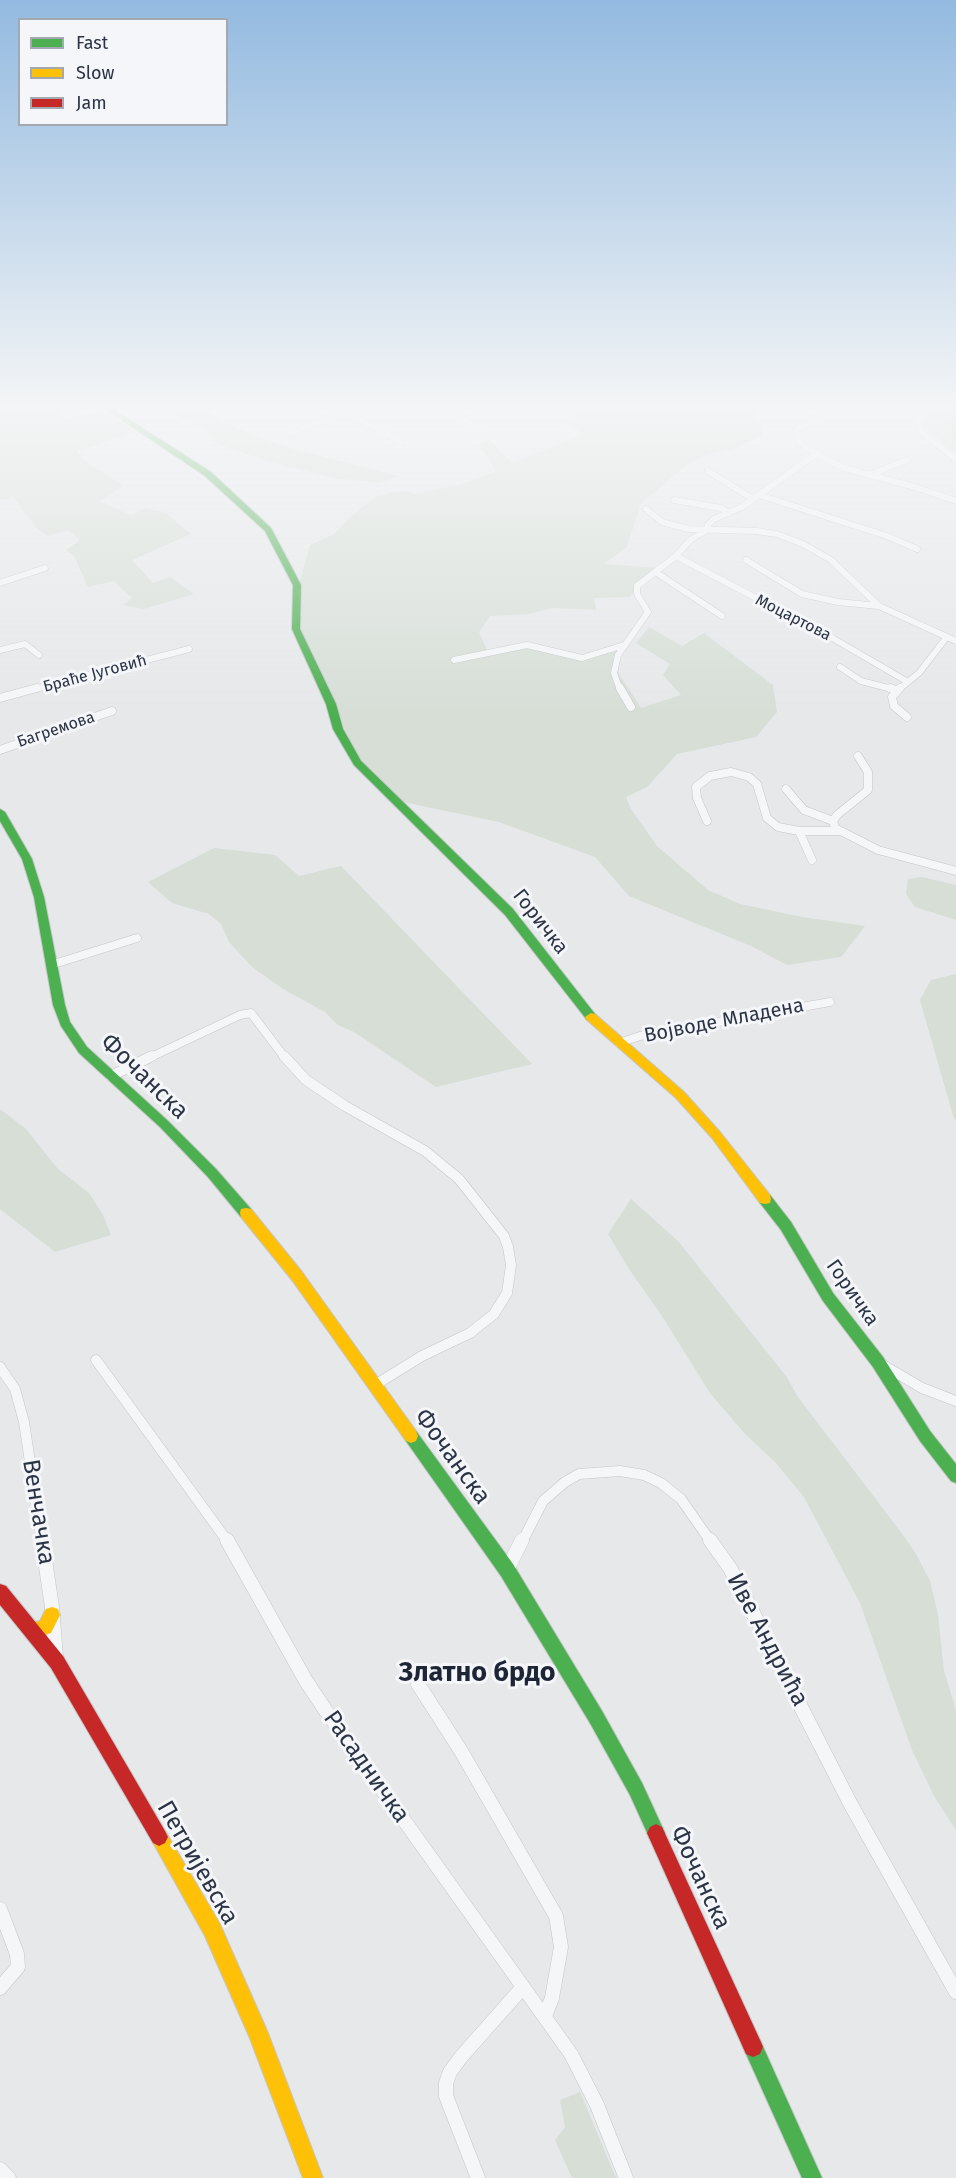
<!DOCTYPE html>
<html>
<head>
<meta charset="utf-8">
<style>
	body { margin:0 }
	#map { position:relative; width:956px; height:2178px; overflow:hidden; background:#e6e8ea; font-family:"Fira Sans",sans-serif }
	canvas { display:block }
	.legend { position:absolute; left:18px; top:18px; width:210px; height:108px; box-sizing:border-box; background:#f4f6f9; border:2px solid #a4a8b1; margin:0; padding:8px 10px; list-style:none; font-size:18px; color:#2b3445 }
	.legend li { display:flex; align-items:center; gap:12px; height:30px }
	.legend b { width:30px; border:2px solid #a4a8b1 }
</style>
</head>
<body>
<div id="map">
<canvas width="956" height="2178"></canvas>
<ul class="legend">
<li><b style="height:8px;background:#4caf50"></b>Fast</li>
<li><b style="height:8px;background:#ffc107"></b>Slow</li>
<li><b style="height:8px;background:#c62828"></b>Jam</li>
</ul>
</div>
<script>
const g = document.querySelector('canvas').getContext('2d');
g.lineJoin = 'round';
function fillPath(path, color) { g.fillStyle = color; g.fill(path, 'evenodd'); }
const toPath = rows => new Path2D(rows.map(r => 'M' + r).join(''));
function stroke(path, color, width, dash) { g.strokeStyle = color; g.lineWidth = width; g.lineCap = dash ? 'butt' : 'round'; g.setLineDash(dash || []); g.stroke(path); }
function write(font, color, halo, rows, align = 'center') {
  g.font = font + ' "Fira Sans",sans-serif'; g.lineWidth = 6; g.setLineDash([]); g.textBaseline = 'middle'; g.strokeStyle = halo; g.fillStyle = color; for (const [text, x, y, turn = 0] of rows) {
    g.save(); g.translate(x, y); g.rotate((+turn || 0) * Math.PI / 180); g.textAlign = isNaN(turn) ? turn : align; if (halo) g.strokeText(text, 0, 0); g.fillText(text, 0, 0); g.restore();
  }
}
fillPath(toPath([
	[0,409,72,409,58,413,66,419,104,410,135,432,77,451,85,461,124,486,99,501,131,515,146,508,166,513,191,534,132,560,153,583,170,577,194,594,144,609,123,605,132,598,114,581,88,587,74,556,66,550,80,540,68,530,48,536,36,527,13,497,0,500],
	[162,409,203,409,238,429,289,448,398,476,380,483,334,478,270,462,223,446,214,442,212,436,201,427],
	[573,409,757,409,763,436,735,448,709,454,687,465,641,503,627,547,604,564,659,568,630,597,594,598,596,610,552,608,530,614,490,616,479,632,490,656,528,646,582,660,619,650,619,674,641,708,681,695,663,675,670,664,636,643,649,627,682,646,704,633,773,685,777,712,756,737,677,754,647,787,626,797,631,809,657,846,708,890,740,904,802,917,865,926,841,957,787,965,751,946,629,896,595,857,499,822,403,802,360,761,301,637,299,584,310,545,334,534,349,518,374,498,389,493,405,491,414,494,462,484,496,471,478,444,490,440,512,463,585,434,563,423,579,420],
	[921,409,954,409,956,452,923,428],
	[214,848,275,855,299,876,341,866,532,1064,436,1087,354,1032,338,1025,325,1012,283,989,252,967,229,942,221,924,209,914,172,903,148,882],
	[922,877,956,885,956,920,915,907,906,894,908,879],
	[956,974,956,1120,954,1119,920,1000,931,980],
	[0,1109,26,1129,58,1169,89,1193,102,1213,111,1235,55,1252,0,1209],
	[631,1199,678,1241,786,1376,798,1397,897,1527,915,1552,930,1581,938,1615,944,1671,956,1710,956,1830,934,1796,912,1750,860,1603,804,1497,776,1463,745,1434,710,1393,662,1316,629,1269,608,1234],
	[580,2092,616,2178,572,2178,555,2140,565,2127,560,2100]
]), '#d6ded6');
stroke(toPath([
	[954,409,956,439]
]), '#b4c4d5', 7);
const streetFar3 = toPath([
	[352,409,346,412,400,442],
	[453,409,477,429],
	[826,409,821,416,796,430,799,441,806,448,844,468,915,487,956,501],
	[914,409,920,431,956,459],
	[290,433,346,412],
	[708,471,753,499],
	[869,475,907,460],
	[759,495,887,536,917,549],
	[674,500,721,508,729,513],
	[646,509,662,522,688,529,756,531,777,534,803,544,831,560,879,606,956,641],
	[676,556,834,639,908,682],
	[746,560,802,594,838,602,879,606],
	[657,573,722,616],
	[0,583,45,568],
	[0,650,25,644,39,655],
	[454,660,527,645,582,658,624,645],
	[840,667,861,681,896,690],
	[31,690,189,649],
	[620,690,614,673,618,655,648,612,637,594,637,586,676,556,690,540,707,530,708,525,714,519,742,507,816,454],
	[898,690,919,673,946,638]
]);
const streetFar2 = toPath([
	[620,688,631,707],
	[890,688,896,690],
	[900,688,892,697,894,706,907,717],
	[0,698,37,688],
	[0,750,112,711],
	[858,756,868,772,868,790,837,815,833,821,835,828,878,850,956,871],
	[786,789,804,810,833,821],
	[707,821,697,798,696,787,710,776,731,772,749,777,757,784,767,818,778,827,799,831,839,831],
	[799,831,812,860],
	[51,965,137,938],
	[619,1043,640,1036,830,1002],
	[149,1058,240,1015,251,1013,285,1058]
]);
const streetFar1 = toPath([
	[284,1056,306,1080,345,1106,425,1151,459,1179,504,1236,508,1247,511,1265,507,1293,494,1314,470,1333,422,1356,375,1385],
	[111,1076,152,1056],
	[96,1360,228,1542],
	[883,1365,922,1388,956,1401],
	[0,1367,15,1389,24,1422,42,1542],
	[522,1542,543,1501,565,1482,579,1474,620,1471,644,1475,661,1483,681,1499,711,1542]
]);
const street = toPath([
	[42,1540,52,1607,56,1657],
	[227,1540,306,1681,326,1711,571,2054,597,2105,626,2178],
	[710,1540,730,1568,851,1805,956,1992],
	[507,1570,522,1540],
	[418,1684,461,1751,556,1916,561,1947,552,1998,545,2016],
	[0,1909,17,1954,18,1967,0,1988],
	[0,2169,9,2178],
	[478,2178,446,2096,446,2083,450,2072,461,2057,523,1987]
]);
const fast = toPath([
	[105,409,113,409,211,472,271,528,301,585,300,629,336,704,343,729,361,761,513,909,595,1014,597,1017,595,1020,587,1020,505,915,354,765,333,729,326,704,292,629,293,585,265,531,205,476,105,409],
	[0,809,5,812,32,859,44,897,65,1005,70,1022,87,1047,168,1121,216,1169,251,1209,252,1213,251,1217,246,1218,241,1217,208,1177,160,1127,79,1053,61,1026,53,1005,34,897,22,859,0,821,0,809],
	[765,1194,770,1195,791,1222,833,1293,883,1357,930,1431,956,1464,956,1483,951,1481,920,1441,873,1367,823,1301,781,1230,760,1203,759,1199,760,1195,765,1194],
	[411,1429,416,1431,513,1564,602,1711,642,1783,665,1833,662,1839,656,1842,650,1839,630,1795,590,1723,501,1576,406,1441,404,1436,406,1431,411,1429],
	[753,2037,760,2040,822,2178,802,2178,743,2047,746,2040,753,2037]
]);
const slow = toPath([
	[591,1013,595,1014,684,1092,720,1132,770,1195,771,1199,770,1203,765,1204,760,1203,712,1138,676,1098,587,1020,585,1017,591,1013],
	[246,1208,251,1209,302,1272,416,1431,418,1436,416,1441,411,1443,406,1441,292,1280,241,1217,240,1213,241,1209,246,1208],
	[52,1607,58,1609,60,1615,51,1633,35,1638,23,1633,21,1627,23,1621,29,1619,36,1622,40,1621,46,1609,52,1607],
	[159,1828,165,1831,219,1922,268,2033,323,2178,303,2178,249,2036,205,1936,150,1837,153,1831,159,1828]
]);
const jam = toPath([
	[0,1584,6,1586,63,1656,165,1831,168,1837,165,1843,159,1846,153,1843,51,1668,0,1605,0,1584],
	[656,1824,662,1827,760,2040,763,2047,760,2054,753,2057,746,2054,647,1833,650,1827,656,1824]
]);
stroke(streetFar3, '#c4c6c8', 7);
stroke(streetFar2, '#c4c6c8', 9);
stroke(streetFar1, '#c4c6c8', 11);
stroke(street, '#c4c6c8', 15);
stroke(fast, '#c4c6c8', 2);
stroke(slow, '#c4c6c8', 2);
stroke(jam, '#c4c6c8', 2);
stroke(streetFar3, '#f5f6f7', 6);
stroke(streetFar2, '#f5f6f7', 8);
stroke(streetFar1, '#f5f6f7', 10);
stroke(street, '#f5f6f7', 14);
fillPath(fast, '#4caf50');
fillPath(slow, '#ffc107');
fillPath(jam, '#c62828');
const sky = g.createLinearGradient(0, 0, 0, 714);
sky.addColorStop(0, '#93bae0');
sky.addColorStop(0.57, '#f4f5f6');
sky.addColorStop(1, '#f4f5f600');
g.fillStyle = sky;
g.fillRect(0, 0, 956, 714);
write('16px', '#2b3445', '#f4f6f9', [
	["Моцартова",793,618,27],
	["Браће Југовић",95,674,-15],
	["Багремова",56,730,-19]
]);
write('20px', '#2b3445', '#f4f6f9', [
	["Горичка",540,922,52],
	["Војводе Младена",724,1021,-11],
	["Горичка",852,1293,55]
]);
write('24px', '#2b3445', '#f4f6f9', [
	["Фочанска",144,1077,44],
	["Фочанска",452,1457,54],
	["Венчачка",38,1512,81],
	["Иве Андрића",767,1640,62],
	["Расадничка",366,1767,55],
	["Петријевска",197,1863,60],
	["Фочанска",700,1878,65]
]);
write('bold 27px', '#1d2536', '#f4f6f9', [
	["Златно брдо",477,1673]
]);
</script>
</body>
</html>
